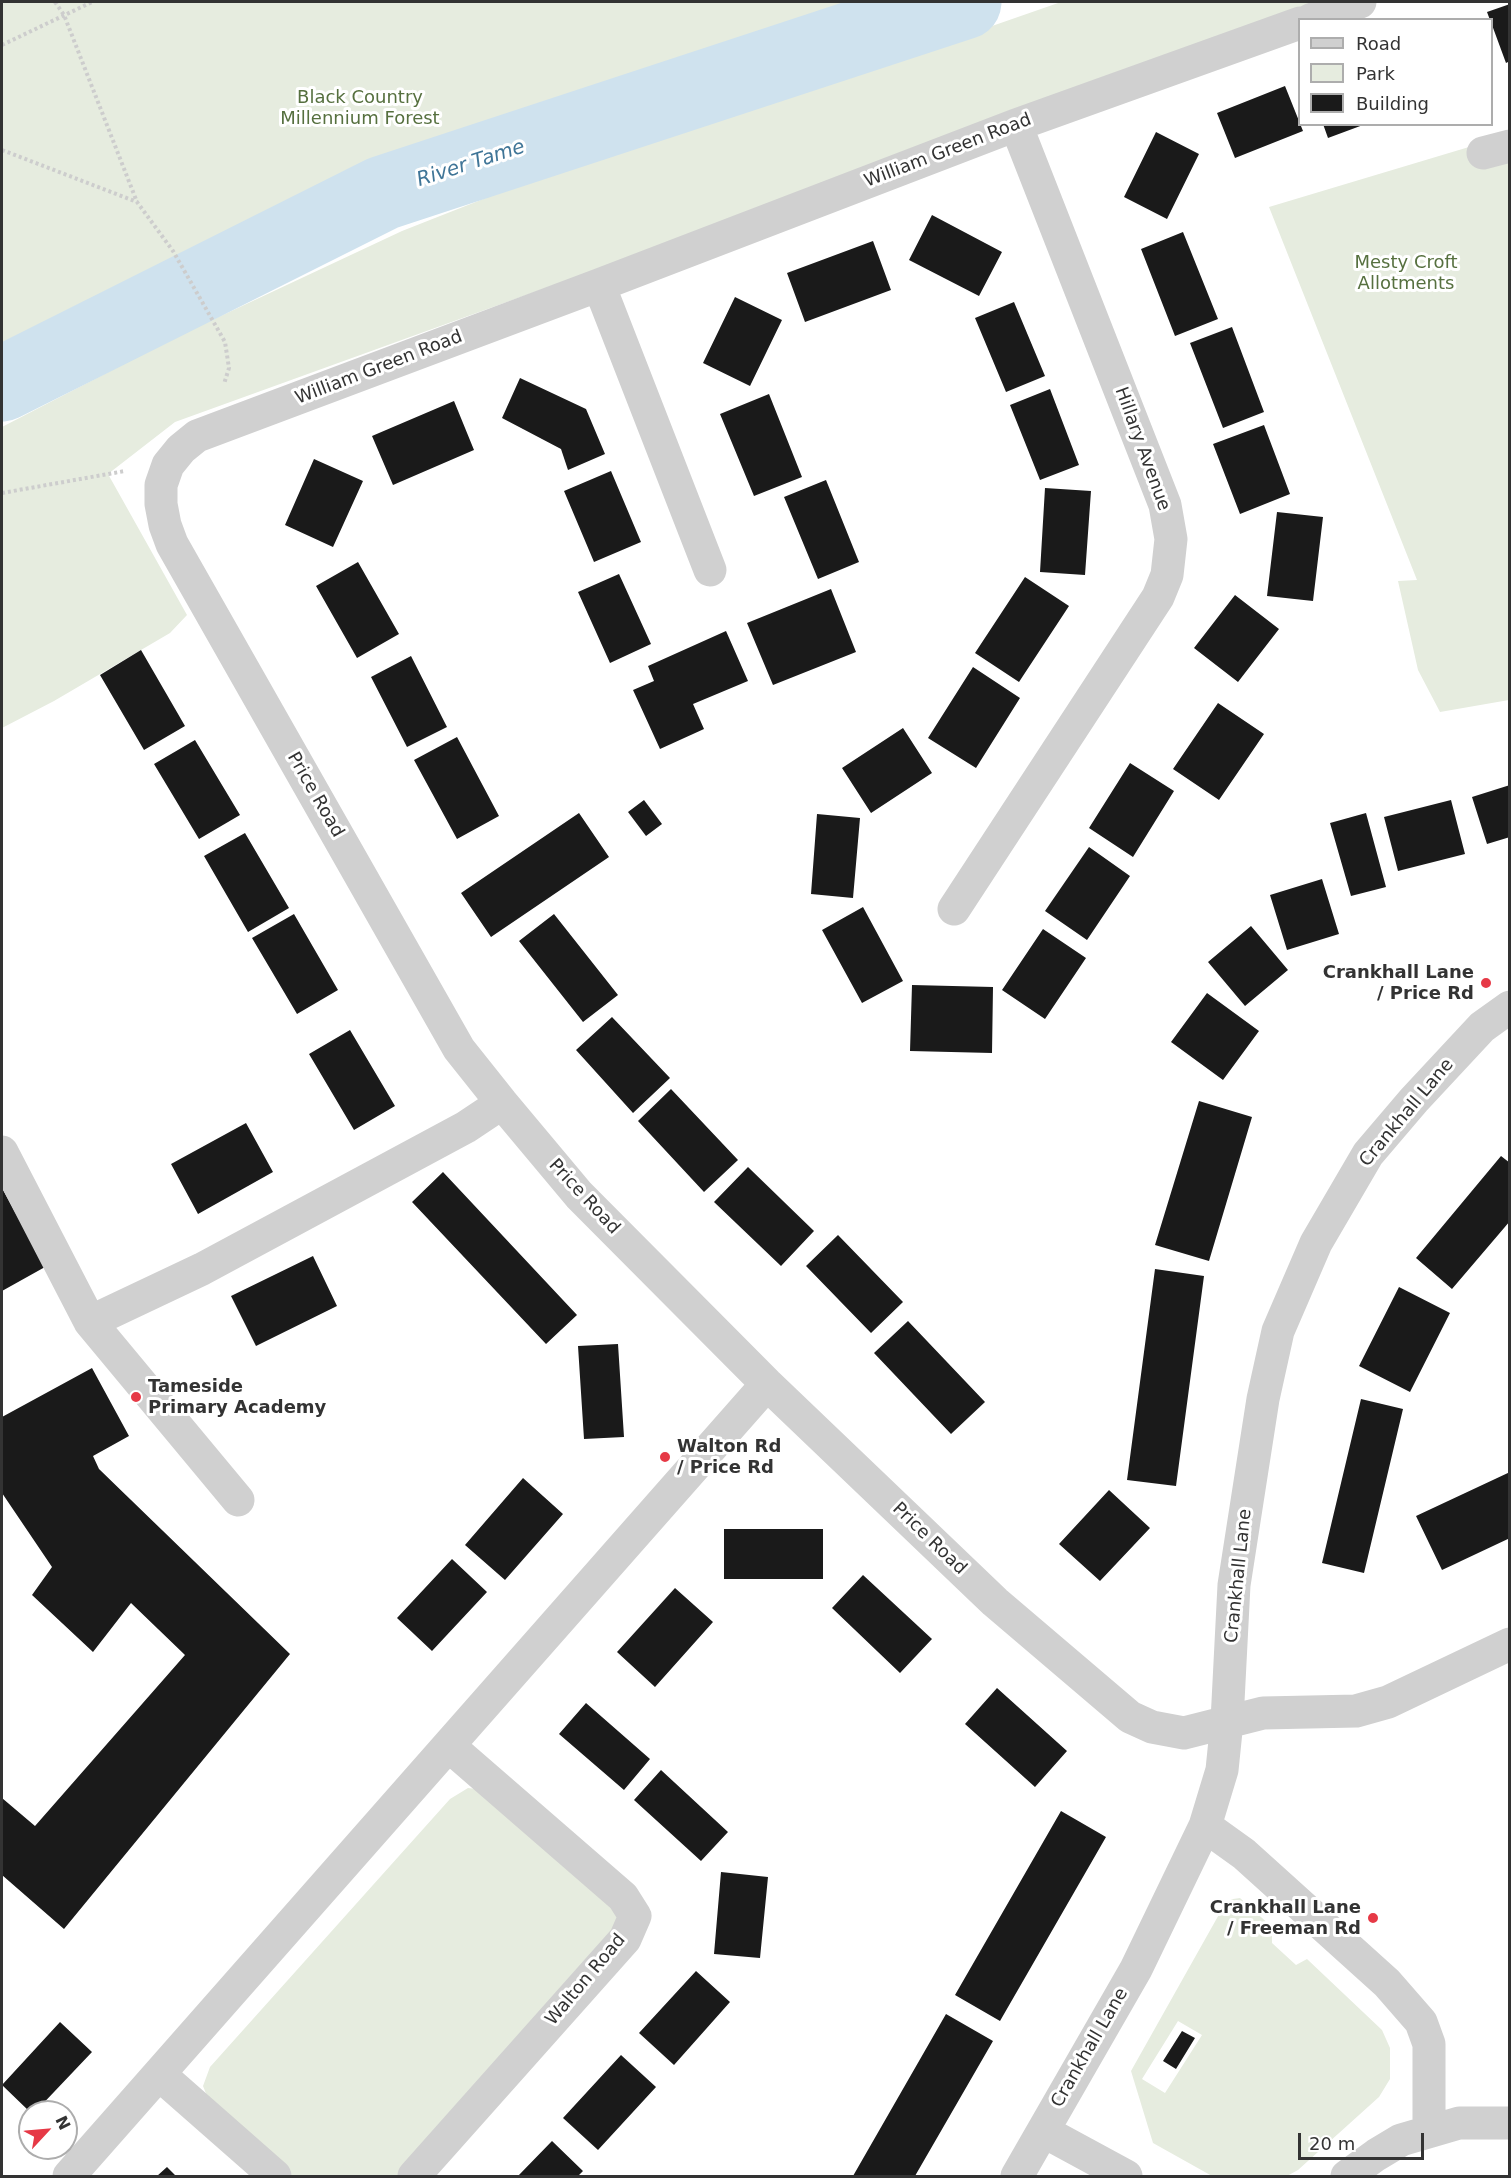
<!DOCTYPE html>
<html>
<head>
<meta charset="utf-8">
<style>
	body { margin:0 }
	#map { position:relative; width:1511px; height:2178px; overflow:hidden; background:#fff; font-family:"DejaVu Sans",sans-serif }
	canvas { display:block }
	.frame { position:absolute; inset:0; border:3px solid #333; pointer-events:none }
	.legend { position:absolute; left:1298px; top:18px; width:195px; height:108px; box-sizing:border-box; background:#fff; border:2px solid #adadad; margin:0; padding:8px 10px; list-style:none; font-size:18px; color:#333 }
	.legend li { display:flex; align-items:center; gap:12px; height:30px }
	.legend b { width:30px; border:2px solid #adadad }
	.north { position:absolute; left:18px; top:2100px; width:60px; height:60px; box-sizing:border-box; background:#fff; border:2px solid #adadad; border-radius:50%; rotate:64deg; font-size:16px; font-weight:700; line-height:24px; text-align:center; color:#333 }
	.north::after { content:''; display:block; margin:auto; width:21px; height:27px; background:#e63946; clip-path:polygon(50% 0,100% 100%,50% 72%,0 100%) }
	.scale { position:absolute; left:1298px; top:2133px; width:126px; height:27px; box-sizing:border-box; border:3px solid #333; border-top:0; padding-left:8px; font-size:18px; line-height:21px; white-space:nowrap; color:#333; -webkit-text-stroke:4px #fff; paint-order:stroke }
</style>
</head>
<body>
<div id="map">
<canvas width="1511" height="2178"></canvas>
<div class="frame"></div>
<ul class="legend">
<li><b style="height:8px;background:#d0d0d0"></b>Road</li>
<li><b style="height:16px;background:#e6ecdf"></b>Park</li>
<li><b style="height:16px;background:#1a1a1a"></b>Building</li>
</ul>
<div class="north">N</div>
<div class="scale">20 m</div>
</div>
<script>
const g = document.querySelector('canvas').getContext('2d');
g.lineJoin = 'round';
function fillPath(path, color) { g.fillStyle = color; g.fill(path, 'evenodd'); }
const toPath = rows => new Path2D(rows.map(r => 'M' + r).join(''));
function stroke(path, color, width, dash) { g.strokeStyle = color; g.lineWidth = width; g.lineCap = dash ? 'butt' : 'round'; g.setLineDash(dash || []); g.stroke(path); }
function write(font, color, halo, rows, align = 'center') {
  g.font = font + ' "DejaVu Sans",sans-serif'; g.lineWidth = 6; g.setLineDash([]); g.textBaseline = 'middle'; g.strokeStyle = halo; g.fillStyle = color; for (const [text, x, y, turn = 0] of rows) {
    g.save(); g.translate(x, y); g.rotate((+turn || 0) * Math.PI / 180); g.textAlign = isNaN(turn) ? turn : align; if (halo) g.strokeText(text, 0, 0); g.fillText(text, 0, 0); g.restore();
  }
}
fillPath(toPath([
	[2,2,913,2,470,141,2,370],
	[1061,2,1319,2,623,260,175,422,108,474,187,615,170,633,54,701,2,728,2,427,178,336,402,231,595,155,737,105,880,65],
	[1509,135,1509,700,1440,712,1418,670,1398,581,1417,580,1269,207],
	[468,1788,485,1790,615,1906,620,1918,614,1932,399,2176,289,2176,211,2106,203,2086,210,2067,450,1799],
	[1240,1898,1272,1927,1272,1943,1296,1965,1307,1959,1382,2030,1390,2048,1390,2079,1379,2097,1298,2170,1287,2176,1212,2176,1153,2143,1131,2071,1226,1902,1233,1899],
	[1178,2021,1202,2035,1165,2093,1142,2079]
]), '#e6ecdf');
stroke(toPath([
	[2,384,383,193,964,2]
]), '#cfe2ee', 75);
fillPath(toPath([
	[1510,4,1510,61,1506,63,1492,25,1492,20,1490,20,1487,12],
	[1285,86,1303,131,1235,158,1217,113],
	[1323,124,1363,124,1363,125,1328,138],
	[1156,132,1199,154,1167,219,1124,197],
	[932,215,1002,252,979,296,909,260],
	[1183,232,1218,319,1175,336,1141,249],
	[873,241,891,290,805,322,787,273],
	[735,297,782,320,750,386,703,363],
	[1014,302,1045,376,1006,392,975,318],
	[1232,327,1264,412,1223,428,1190,343],
	[520,378,586,409,605,454,568,470,561,449,502,418],
	[1050,389,1079,465,1040,480,1010,405],
	[769,394,802,477,754,496,720,414],
	[454,401,474,450,393,485,372,436],
	[1264,425,1290,494,1240,514,1213,444],
	[314,459,363,481,333,547,285,525],
	[611,471,641,542,594,562,564,491],
	[826,480,859,562,818,579,784,497],
	[1045,488,1091,491,1085,575,1040,572],
	[1277,512,1323,517,1313,601,1267,596],
	[358,562,399,634,357,658,316,586],
	[619,574,651,644,610,663,578,592],
	[1025,577,1069,606,1019,682,975,653],
	[831,589,856,652,773,685,747,623],
	[1235,595,1279,629,1238,682,1194,648],
	[726,631,748,681,693,704,704,729,660,749,633,690,654,681,648,666],
	[141,650,185,726,144,750,100,675],
	[411,656,447,727,407,747,371,677],
	[973,667,1020,698,976,768,928,738],
	[1218,703,1264,734,1219,800,1173,769],
	[903,728,932,773,871,813,842,768],
	[457,737,499,816,457,839,414,760],
	[195,740,240,815,199,839,154,764],
	[1130,763,1174,791,1133,857,1089,828],
	[1510,785,1510,837,1487,844,1472,797],
	[644,800,662,824,646,836,628,812],
	[1451,800,1465,854,1398,871,1384,817],
	[579,813,609,857,491,937,461,893],
	[1366,813,1386,887,1351,896,1330,823],
	[817,814,860,818,853,898,811,894],
	[245,833,289,908,248,932,204,856],
	[1089,847,1130,876,1087,940,1045,911],
	[1322,879,1339,934,1287,950,1270,895],
	[863,907,903,981,862,1003,822,930],
	[294,914,338,990,297,1014,252,938],
	[554,914,618,995,583,1022,519,941],
	[1251,926,1288,970,1245,1006,1208,962],
	[1043,929,1086,958,1045,1019,1002,990],
	[912,985,993,987,992,1053,910,1051],
	[1207,993,1259,1031,1223,1080,1171,1042],
	[612,1017,670,1078,633,1113,576,1050],
	[350,1030,395,1106,354,1130,309,1054],
	[671,1089,738,1160,704,1192,638,1121],
	[1199,1101,1252,1117,1209,1261,1155,1245],
	[246,1123,273,1172,198,1214,171,1164],
	[1501,1156,1510,1163,1510,1221,1452,1289,1416,1258],
	[748,1167,814,1231,781,1266,714,1202],
	[443,1172,577,1315,546,1344,412,1202],
	[2,1188,45,1267,2,1291],
	[838,1235,903,1302,871,1333,806,1266],
	[313,1256,337,1306,256,1346,231,1296],
	[1155,1269,1204,1276,1176,1486,1127,1480],
	[1399,1287,1450,1313,1410,1392,1359,1366],
	[908,1321,985,1402,951,1434,874,1353],
	[618,1344,624,1437,584,1439,578,1346],
	[92,1368,129,1436,93,1456,99,1469,290,1654,64,1929,2,1875,2,1798,35,1826,185,1655,131,1603,93,1652,32,1595,52,1567,2,1493,2,1417],
	[1361,1399,1403,1409,1364,1573,1322,1563],
	[1510,1472,1510,1538,1442,1570,1416,1516],
	[523,1478,563,1514,505,1580,465,1545],
	[1109,1490,1150,1528,1100,1581,1059,1544],
	[724,1529,823,1529,823,1579,724,1579],
	[452,1559,487,1592,432,1651,397,1618],
	[863,1575,932,1639,900,1673,832,1608],
	[675,1588,713,1622,655,1687,617,1652],
	[997,1688,1067,1751,1035,1787,965,1724],
	[586,1703,650,1759,624,1790,559,1734],
	[661,1770,728,1832,701,1861,634,1800],
	[1061,1811,1106,1837,1000,2021,955,1995],
	[721,1872,768,1877,760,1958,714,1954],
	[696,1971,730,2002,674,2065,639,2033],
	[946,2014,993,2041,915,2176,853,2176],
	[60,2022,92,2052,35,2112,30,2112,2,2085],
	[1182,2031,1195,2038,1176,2069,1163,2061],
	[621,2055,656,2087,598,2150,563,2118],
	[552,2141,583,2171,578,2176,518,2176],
	[167,2167,176,2176,157,2176]
]), '#1a1a1a');
stroke(toPath([
	[55,2,64,15,137,202],
	[2,45,92,2],
	[2,150,137,202,173,251,225,342,229,368,224,384],
	[2,493,125,471]
]), '#cdcdcd', 4, [3, 3]);
stroke(toPath([
	[1310,20,1360,2],
	[1300,23,1016,125,599,285,197,436,181,449,168,465,161,485,161,504,165,525,172,544,459,1049,502,1103,579,1195,767,1384,995,1602,1130,1717,1152,1727,1184,1733,1263,1713,1356,1711,1388,1702,1510,1644],
	[1483,153,1510,146],
	[599,285,710,570],
	[954,909,1158,597,1167,575,1171,539,1165,505,1016,125],
	[2,1152,90,1322],
	[238,1500,90,1322,202,1269,466,1127,502,1103],
	[1205,1826,1244,1854,1387,1983,1421,2022,1429,2044,1429,2131],
	[159,2074,275,2176],
	[1043,2131,1126,2176],
	[69,2176,767,1384],
	[414,2176,625,1939,635,1916,623,1897,449,1746],
	[1017,2176,1136,1969,1205,1826,1222,1770,1227,1721,1234,1585,1263,1399,1278,1331,1316,1243,1368,1154,1414,1100,1482,1027,1510,1007],
	[1347,2176,1376,2155,1401,2140,1459,2123,1510,2123]
]), '#d0d0d0', 33);
for (const [x, y, r, color] of [
	[1486,983,6,"#e63946"],
	[136,1397,6,"#e63946"],
	[665,1457,6,"#e63946"],
	[1373,1918,6,"#e63946"]
]) { const dot = new Path2D(); dot.arc(x, y, r, 0, 2 * Math.PI); g.fillStyle = color; g.fill(dot); stroke(dot, '#fff', 2); }
write('18px', '#56703f', '#fff', [
	["Black Country",360,98],
	["Millennium Forest",360,119],
	["Mesty Croft",1406,263],
	["Allotments",1406,284]
]);
write('18px', '#333', '#fff', [
	["William Green Road",948,151,-21],
	["William Green Road",379,368,-21],
	["Hillary Avenue",1142,449,70],
	["Price Road",315,795,60],
	["Crankhall Lane",1407,1113,-50],
	["Price Road",584,1197,47],
	["Price Road",929,1539,44],
	["Crankhall Lane",1239,1576,-84],
	["Walton Road",586,1980,-50],
	["Crankhall Lane",1090,2048,-60]
]);
write('bold 18px', '#333', '#fff', [
	["Crankhall Lane",1474,973],
	["/ Price Rd",1474,994],
	["Tameside",148,1387,"left"],
	["Primary Academy",148,1408,"left"],
	["Walton Rd",677,1447,"left"],
	["/ Price Rd",677,1468,"left"],
	["Crankhall Lane",1361,1908],
	["/ Freeman Rd",1361,1929]
], 'right');
write('italic 20px', '#3f7597', '#fff', [
	["River Tame",471,164,-18]
]);
</script>
</body>
</html>
